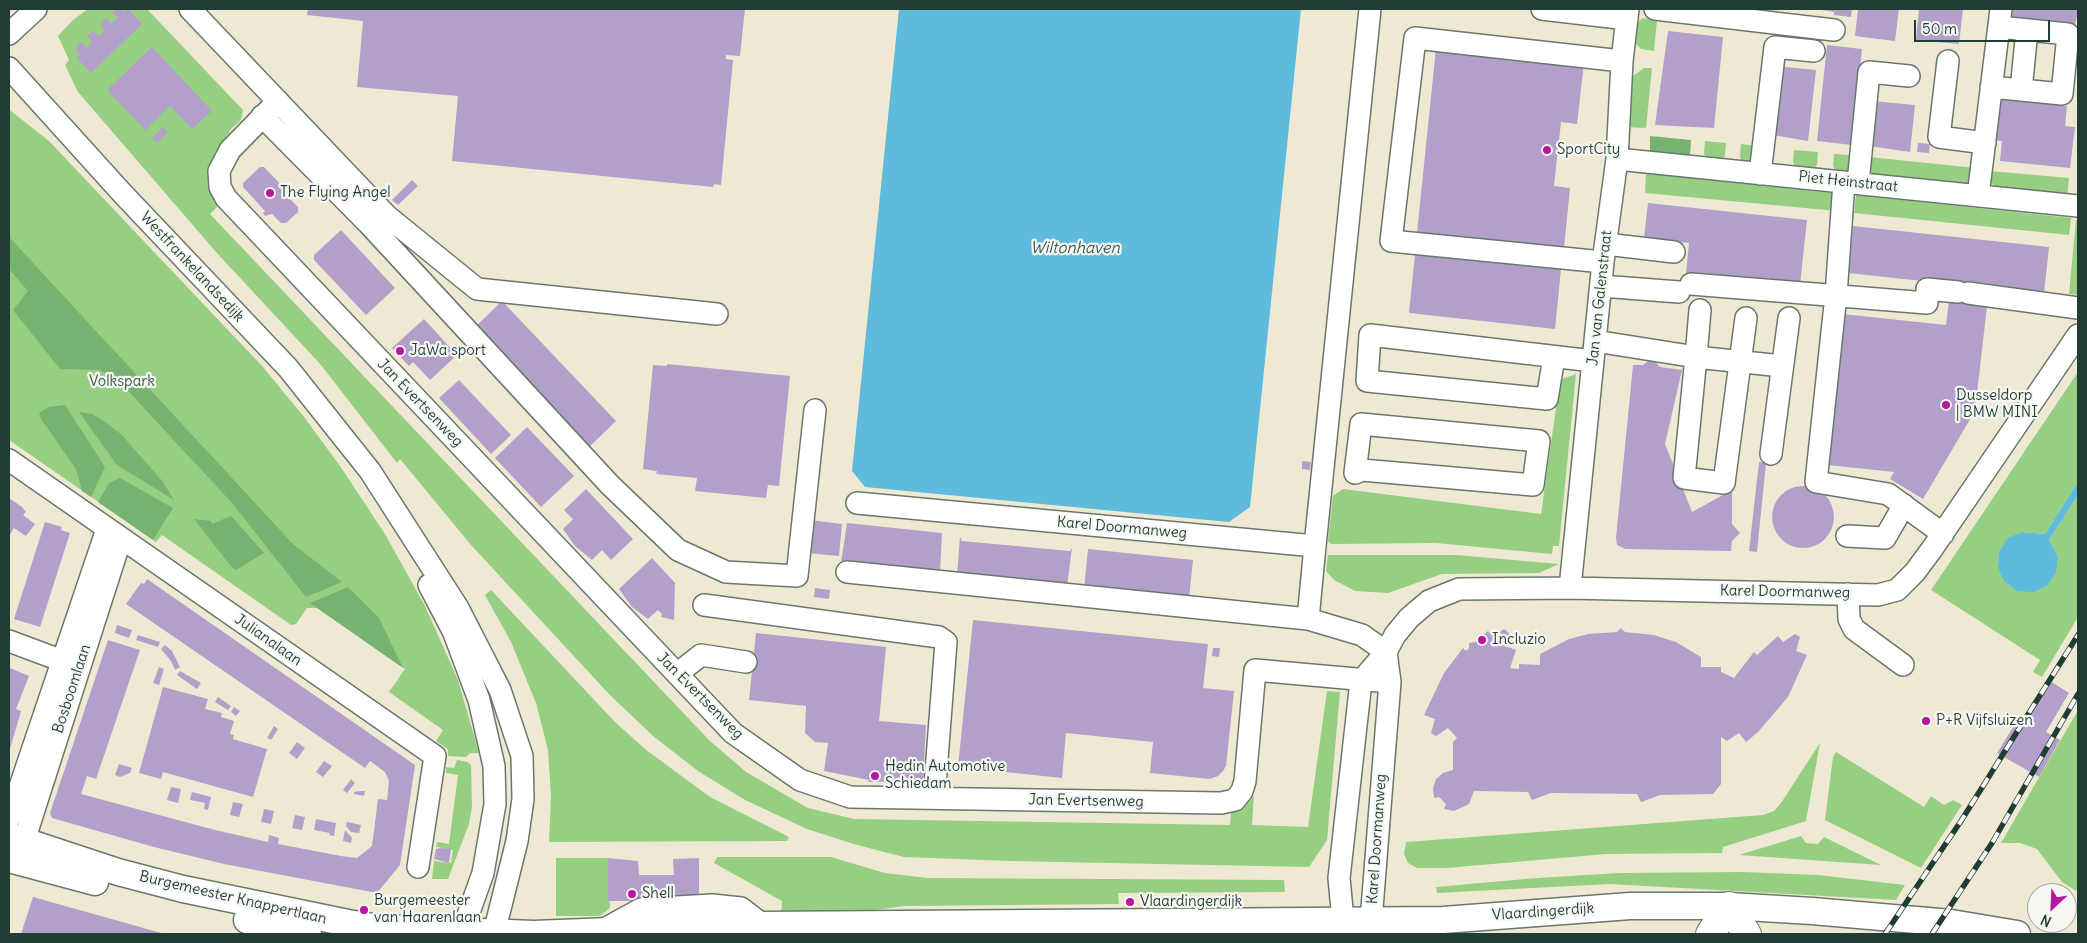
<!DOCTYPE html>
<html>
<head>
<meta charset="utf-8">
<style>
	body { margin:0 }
	#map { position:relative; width:2087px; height:943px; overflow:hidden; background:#efe9d4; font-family:Delius,sans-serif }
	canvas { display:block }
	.frame { position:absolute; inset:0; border:10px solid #1f3d34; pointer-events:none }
	.north { position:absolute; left:2027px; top:883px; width:50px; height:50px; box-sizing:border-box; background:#f6f6f2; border:1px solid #a0aca6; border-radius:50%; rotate:205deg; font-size:14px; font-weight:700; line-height:20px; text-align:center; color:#1f3d34 }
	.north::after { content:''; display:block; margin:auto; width:18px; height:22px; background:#b5179e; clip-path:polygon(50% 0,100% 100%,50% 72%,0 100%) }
	.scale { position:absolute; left:1914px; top:20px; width:136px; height:22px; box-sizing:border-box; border:2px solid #1f3d34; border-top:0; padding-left:6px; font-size:15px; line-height:18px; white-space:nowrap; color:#1f3d34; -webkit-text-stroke:4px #f6f6f2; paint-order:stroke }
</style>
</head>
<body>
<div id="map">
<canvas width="2087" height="943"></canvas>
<div class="frame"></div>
<div class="north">N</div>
<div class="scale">50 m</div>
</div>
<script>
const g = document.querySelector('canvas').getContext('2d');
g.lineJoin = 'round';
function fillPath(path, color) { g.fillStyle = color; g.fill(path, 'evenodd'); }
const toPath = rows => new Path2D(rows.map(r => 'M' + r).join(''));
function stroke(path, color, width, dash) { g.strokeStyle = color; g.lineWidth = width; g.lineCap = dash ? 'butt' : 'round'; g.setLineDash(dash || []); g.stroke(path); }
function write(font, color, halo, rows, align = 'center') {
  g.font = font + ' Delius,sans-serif'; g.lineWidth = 4.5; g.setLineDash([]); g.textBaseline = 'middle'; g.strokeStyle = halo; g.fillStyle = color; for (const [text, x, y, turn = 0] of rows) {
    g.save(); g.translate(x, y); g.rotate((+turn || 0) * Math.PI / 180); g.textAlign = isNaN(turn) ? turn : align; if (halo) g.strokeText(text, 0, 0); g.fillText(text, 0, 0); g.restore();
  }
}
fillPath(toPath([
	[88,9,147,9,243,110,241,120,231,129,213,160,209,176,220,204,210,214,709,740,746,772,808,808,854,819,1230,825,1231,812,1243,809,1254,796,1252,825,1308,827,1327,691,1340,692,1327,840,1309,867,1010,861,904,857,857,845,807,829,745,800,698,771,653,736,609,694,471,545,400,459,397,463,321,365,216,252,78,92,65,65,69,60,58,36,73,20],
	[1643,18,1657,20,1654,51,1641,49,1636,44,1638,22],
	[1644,68,1652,68,1646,128,1626,127,1633,76],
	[11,111,49,141,263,367,304,417,340,466,385,534,425,606,458,680,479,753,470,753,466,757,448,756,448,749,436,741,443,730,389,692,405,669,317,608,307,608,296,624,291,625,162,535,156,542,9,440,9,112],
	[1705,141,1726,143,1725,156,1720,161,1708,160,1704,154],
	[1741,144,1758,146,1752,163,1743,163,1740,157],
	[1794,150,1818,152,1817,165,1813,170,1797,169,1793,162],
	[1834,154,1851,155,1849,168,1845,173,1836,172,1833,166],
	[1869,157,1976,168,1969,182,1961,186,1875,177,1870,173],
	[1990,171,2069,178,2067,197,2001,190,1992,184,1989,177],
	[1646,173,1831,193,1835,195,1837,211,1645,193],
	[1856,195,2071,218,2069,235,1854,213],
	[2076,220,2078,222,2078,295,2069,294],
	[2078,372,2078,482,2045,534,2022,532,2008,539,1999,551,1998,567,2056,573,2058,557,2049,540,2078,495,2078,617,2042,677,2033,672,2040,660,1931,590],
	[1576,374,1559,546,1553,546,1552,554,1436,543,1331,544,1328,541,1333,496,1343,489,1541,514,1560,380],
	[1328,555,1456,555,1559,564,1539,573,1442,574,1388,593,1355,591,1334,580,1326,571],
	[491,590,615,722,645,749,710,797,789,837,787,841,549,842,551,796,548,750,536,703,511,642,485,595],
	[2078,710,2078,892,2062,882,2037,849,2020,843,2001,843],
	[1820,743,1806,821,1723,847,1722,853,1606,854,1447,868,1417,868,1408,863,1404,854,1406,842,1763,815,1774,811,1781,803],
	[1836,752,1924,807,1931,796,1944,805,1953,800,1962,805,1921,868,1825,820,1833,757],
	[457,760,468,762,471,765,472,807,469,824,448,879,432,879,434,861,451,863,453,850,436,847,437,842,449,844,458,775,446,773,446,767,454,768],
	[1801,836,1806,843,1818,844,1824,837,1881,865,1739,855],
	[717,857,831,857,885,873,928,878,1284,880,1285,892,1118,893,1119,904,905,906,842,914,781,916,782,901,714,863],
	[556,858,608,858,610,908,600,916,556,916],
	[1743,872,1818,875,1905,885,1896,900,1610,884,1437,893,1436,887,1537,878,1620,873]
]), '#96cf82');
fillPath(toPath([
	[1650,136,1691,140,1690,156,1650,153],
	[9,237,293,544,342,582,306,597,232,503,118,380,99,370,60,369,13,310,28,291,9,269],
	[65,405,105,467,91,497,82,491,76,469,41,419,39,413,48,407],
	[79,412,92,414,107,423,122,435,163,482,174,500,117,465],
	[120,478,173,508,153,540,98,502,109,483],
	[231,516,264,553,236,570,230,565,194,519,211,521,212,524],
	[348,587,379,618,403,668,310,603]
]), '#78b270');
fillPath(toPath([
	[899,9,1301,9,1250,507,1229,522,865,487,852,471],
	[2078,482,2078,495,2049,540,2058,557,2056,573,2047,586,2033,592,2017,591,2004,581,1998,567,1999,551,2008,538,2022,532,2045,534]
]), '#5ebbdc');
fillPath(toPath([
	[117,9,124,12,128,9,142,24,91,73,76,57,80,54,75,48,81,42,86,48,92,42,87,36,93,31,99,36,105,30,100,25,106,18,111,24,118,18,112,13],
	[308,9,745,9,740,56,726,55,726,59,733,60,721,185,714,184,713,187,452,161,458,96,357,87,363,21,307,15],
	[1816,9,1852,9,1851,17,1834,15,1834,12],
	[1858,9,1899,9,1895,41,1855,36],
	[1919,9,1963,9,1959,44,1916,40],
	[2006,9,2078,9,2078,11,2074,30,2005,23],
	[1668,31,1723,37,1714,128,1655,125],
	[1827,45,1862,49,1852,145,1817,141],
	[152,47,212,111,192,129,170,106,145,130,107,90],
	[1436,48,1584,63,1577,124,1561,122,1554,186,1570,188,1564,248,1417,233],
	[1775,66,1816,70,1808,141,1767,134],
	[1997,99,2067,106,2065,126,2075,127,2070,168,2000,161,2002,141,1992,140],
	[1873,101,1915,105,1910,152,1869,146],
	[163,127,168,132,157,143,152,138],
	[1918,143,1930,144,1929,153,1917,152],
	[260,167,264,167,287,191,289,189,291,191,289,198,298,207,298,212,286,223,281,223,272,214,265,216,263,213,265,211,243,187,243,183],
	[412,180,418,186,398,205,392,200],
	[1648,203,1807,220,1800,285,1686,273,1689,243,1644,238],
	[1853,226,2049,247,2044,293,1987,306,1975,411,1923,499,1890,479,1894,472,1828,465,1843,314,1946,325,1949,301,1959,285,1848,273],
	[341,230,395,288,366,315,314,260,314,255],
	[1415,254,1561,269,1555,329,1409,313],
	[502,301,616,421,586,450,473,329],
	[424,319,457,355,430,380,413,362,409,366,392,348],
	[1652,358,1660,367,1682,370,1665,444,1692,512,1732,490,1732,524,1740,533,1732,541,1731,551,1625,549,1617,545,1616,538,1633,365,1643,365],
	[667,364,790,376,779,486,768,485,766,498,695,491,697,478,656,474,657,471,643,469,653,365,667,366],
	[459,380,511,435,491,454,439,398],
	[527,427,574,476,541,507,495,458],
	[1302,461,1311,462,1310,470,1302,469],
	[1759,462,1766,463,1757,552,1749,551],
	'1772 517a31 31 0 1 1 62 0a31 31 0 1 1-62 0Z',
	[586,489,633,539,611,560,602,550,592,560,575,546,563,529,573,519,564,510],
	[9,498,22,507,26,512,23,515,35,524,26,536,14,528,9,536],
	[809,520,842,524,839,556,806,553],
	[45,522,62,527,61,530,70,533,40,627,14,619],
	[847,523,942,533,940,573,841,563],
	[960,537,962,541,1070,551,1072,548,1067,586,957,575],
	[1088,549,1193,560,1189,599,1084,589],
	[652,558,675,583,674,620,661,617,662,614,658,610,648,619,632,607,619,589],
	[147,579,415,765,400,865,377,893,224,864,154,847,52,818,50,813,108,640,140,650,96,779,87,776,81,794,215,830,268,842,269,835,279,838,278,844,341,856,357,858,372,846,378,799,387,800,389,781,385,772,370,761,365,768,126,604,141,583,144,584],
	[815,588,830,590,829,599,814,597],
	[973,620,1208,644,1203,688,1234,691,1226,766,1223,771,1218,776,1210,779,1150,773,1153,742,1066,733,1062,778,958,767],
	[117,625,132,630,129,638,115,633],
	[1621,628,1625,632,1654,635,1676,642,1701,657,1701,667,1721,667,1721,672,1734,678,1754,652,1757,655,1778,636,1783,642,1795,634,1800,637,1796,651,1807,655,1788,697,1758,732,1746,742,1739,733,1727,741,1721,737,1721,784,1713,794,1660,795,1641,802,1637,794,1551,793,1532,800,1528,792,1474,791,1469,804,1454,811,1444,809,1446,804,1439,797,1434,798,1433,788,1436,779,1443,773,1453,770,1453,742,1457,738,1448,728,1436,736,1431,733,1435,719,1424,715,1444,673,1463,648,1466,651,1469,648,1469,643,1475,642,1488,631,1493,637,1504,629,1509,633,1505,646,1516,650,1510,668,1519,669,1519,664,1540,665,1540,654,1569,639,1588,634,1617,632],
	[756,633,886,647,879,721,926,725,923,781,868,782,869,780,824,771,828,743,815,742,805,733,806,706,749,700],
	[138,635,160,642,158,647,136,640],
	[165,645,172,651,180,667,175,670,171,661,161,649],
	[1213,648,1220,648,1219,657,1212,656],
	[159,667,164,669,159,685,153,683],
	[10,668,29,676,16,709,21,711,9,752],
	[180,671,201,683,197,689,177,675],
	[2050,681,2069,693,2046,732,2060,740,2039,777,1997,753,2017,721,2026,720],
	[163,687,208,699,205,709,222,713,221,717,234,721,230,734,234,735,233,739,267,749,253,797,163,772,161,779,139,773],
	[218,697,231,706,228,710,215,702],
	[234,707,240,711,236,716,231,712],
	[274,726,278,729,271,740,267,738],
	[297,742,305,748,297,759,289,753],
	[324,761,332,766,323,777,316,772],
	[119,764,132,768,130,773,120,777,115,775],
	[351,779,355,783,347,793,343,790],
	[171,787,181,789,178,803,167,800],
	[361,791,365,791,364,796,354,794,354,792],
	[192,792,211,797,208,810,204,809,205,803,190,800],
	[233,802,243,804,239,817,230,815],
	[264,809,274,811,271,824,261,822],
	[295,815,305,817,302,830,292,828],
	[316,819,336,823,334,836,329,835,330,833,314,830],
	[347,822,361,825,359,833,351,832,346,826],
	[345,830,352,838,351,843,343,841],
	[440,848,451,849,449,863,434,859,436,849],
	[608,858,638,861,639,875,674,875,673,859,699,858,699,913,673,897,639,897,638,901,608,901],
	[33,897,165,934,21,934]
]), '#b2a0ca');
const minor = toPath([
	[190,9,387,216,477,289,717,314],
	[1542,9,1627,19],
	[1655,9,1834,30],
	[9,34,36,9],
	[1948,61,1939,137,1985,143],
	[9,68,122,193,288,368,370,471,458,608,500,690,522,756,523,799,517,841,494,933],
	[1991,87,2062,94,2068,34,1999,27],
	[2021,90,2027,30],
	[278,101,230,150,219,171,220,187,226,198,733,733,800,780,850,797,1221,803,1235,800,1242,791,1245,781,1255,670,1390,682],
	[262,116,368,223,610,485,678,550,726,572,797,576,815,410],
	[1617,159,2078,206],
	[1760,174,1775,47,1814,51],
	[1844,182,1836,295,1816,482,1888,494,1943,534],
	[1858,183,1869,72,1909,76],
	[1978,196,2001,9],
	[1606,244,1674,252],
	[1603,262,1391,241,1415,38,1622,61],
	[1691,284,1927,303,1927,289,1958,292],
	[1601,286,1679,292],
	[1968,293,2078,308],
	[1700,310,1696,357,1782,366],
	[1595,341,1696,357,1684,478,1724,483,1746,318],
	[1554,357,1547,399,1367,381,1370,335,1593,361],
	[1361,424,1539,441,1533,485,1362,470,1355,473,1361,424],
	[1771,454,1789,318],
	[9,460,435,756,418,867],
	[857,503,1315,546,1308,619,1362,635,1386,652,1390,682,1371,921,1366,934],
	[1847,536,1885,538,1904,505],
	[1315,546,1370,9],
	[847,572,1308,619],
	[429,585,454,633,479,700,494,766,495,804,483,873,462,932],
	[1570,588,1603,262,1617,159,1622,61,1628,9],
	[1848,594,1849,619,1854,629,1903,665],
	[704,605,939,637,946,642,934,798],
	[9,641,76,666],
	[677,674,701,655,746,662],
	[9,819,107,529],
	[14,852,24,841,121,538],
	[601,931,641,909,712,905,741,908,763,925,761,932],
	[1348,934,1343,920,1339,878,1361,681,1386,652,1395,635,1409,618,1429,601,1459,589,1570,588,1878,595,1897,590,1915,572,1932,549,2078,335]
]);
const major = toPath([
	[9,836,118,872,183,889,348,923,380,928,534,934],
	[9,859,95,882],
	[247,920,308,934],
	[534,934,763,925,1443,920,1630,906,1729,906,1812,911,1951,923,2017,934]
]);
const highway = toPath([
	[1710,934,1729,906,1747,934]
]);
stroke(minor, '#68796c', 24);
stroke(major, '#68796c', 29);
stroke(highway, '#68796c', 30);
stroke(minor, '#fff', 21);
stroke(major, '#fff', 26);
stroke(highway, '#fff', 28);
const rail = toPath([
	[1885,934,1961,821,2078,635],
	[1932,934,1992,843,2078,694]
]);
stroke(rail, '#1f3d34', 5.5);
stroke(rail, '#f6f6f2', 4, [11]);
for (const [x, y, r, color] of [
	[1547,150,5,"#b5179e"],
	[270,193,5,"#b5179e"],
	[400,351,5,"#b5179e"],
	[1946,405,5,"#b5179e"],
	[1482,640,5,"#b5179e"],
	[1926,721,5,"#b5179e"],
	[875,776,5,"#b5179e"],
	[632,894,5,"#b5179e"],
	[1130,902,5,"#b5179e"],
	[364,910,5,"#b5179e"]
]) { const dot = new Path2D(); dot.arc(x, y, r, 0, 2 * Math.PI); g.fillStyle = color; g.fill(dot); stroke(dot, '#f6f6f2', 2); }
write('15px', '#1f3d34', '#f6f6f2', [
	["SportCity",1557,150],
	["The Flying Angel",280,193],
	["JaWa sport",410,351],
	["Dusseldorp",1956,396],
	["| BMW MINI",1956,413],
	["Incluzio",1492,640],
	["P+R Vijfsluizen",1936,721],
	["Hedin Automotive",885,767],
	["Schiedam",885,784],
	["Shell",642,894],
	["Burgemeester",374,901],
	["van Haarenlaan",374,918],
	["Vlaardingerdijk",1140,902]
], 'left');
write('15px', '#1f3d34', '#f6f6f2', [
	["Piet Heinstraat",1848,182,6],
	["Westfrankelandsedijk",192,267,47],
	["Jan van Galenstraat",1600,298,-84],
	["Jan Evertsenweg",420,403,46],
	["Karel Doormanweg",1122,528,5],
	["Karel Doormanweg",1785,592,1],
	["Julianalaan",268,640,35],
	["Bosboomlaan",72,689,-72],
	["Jan Evertsenweg",700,696,45],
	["Jan Evertsenweg",1086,801,1],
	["Karel Doormanweg",1377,839,-86],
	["Burgemeester Knappertlaan",233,898,13],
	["Vlaardingerdijk",1543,912,-4]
]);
write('15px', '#375a44', '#f6f6f2', [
	["Volkspark",122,382]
]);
write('italic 16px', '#2f5c5e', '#f6f6f2', [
	["Wiltonhaven",1075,248]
]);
</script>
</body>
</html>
